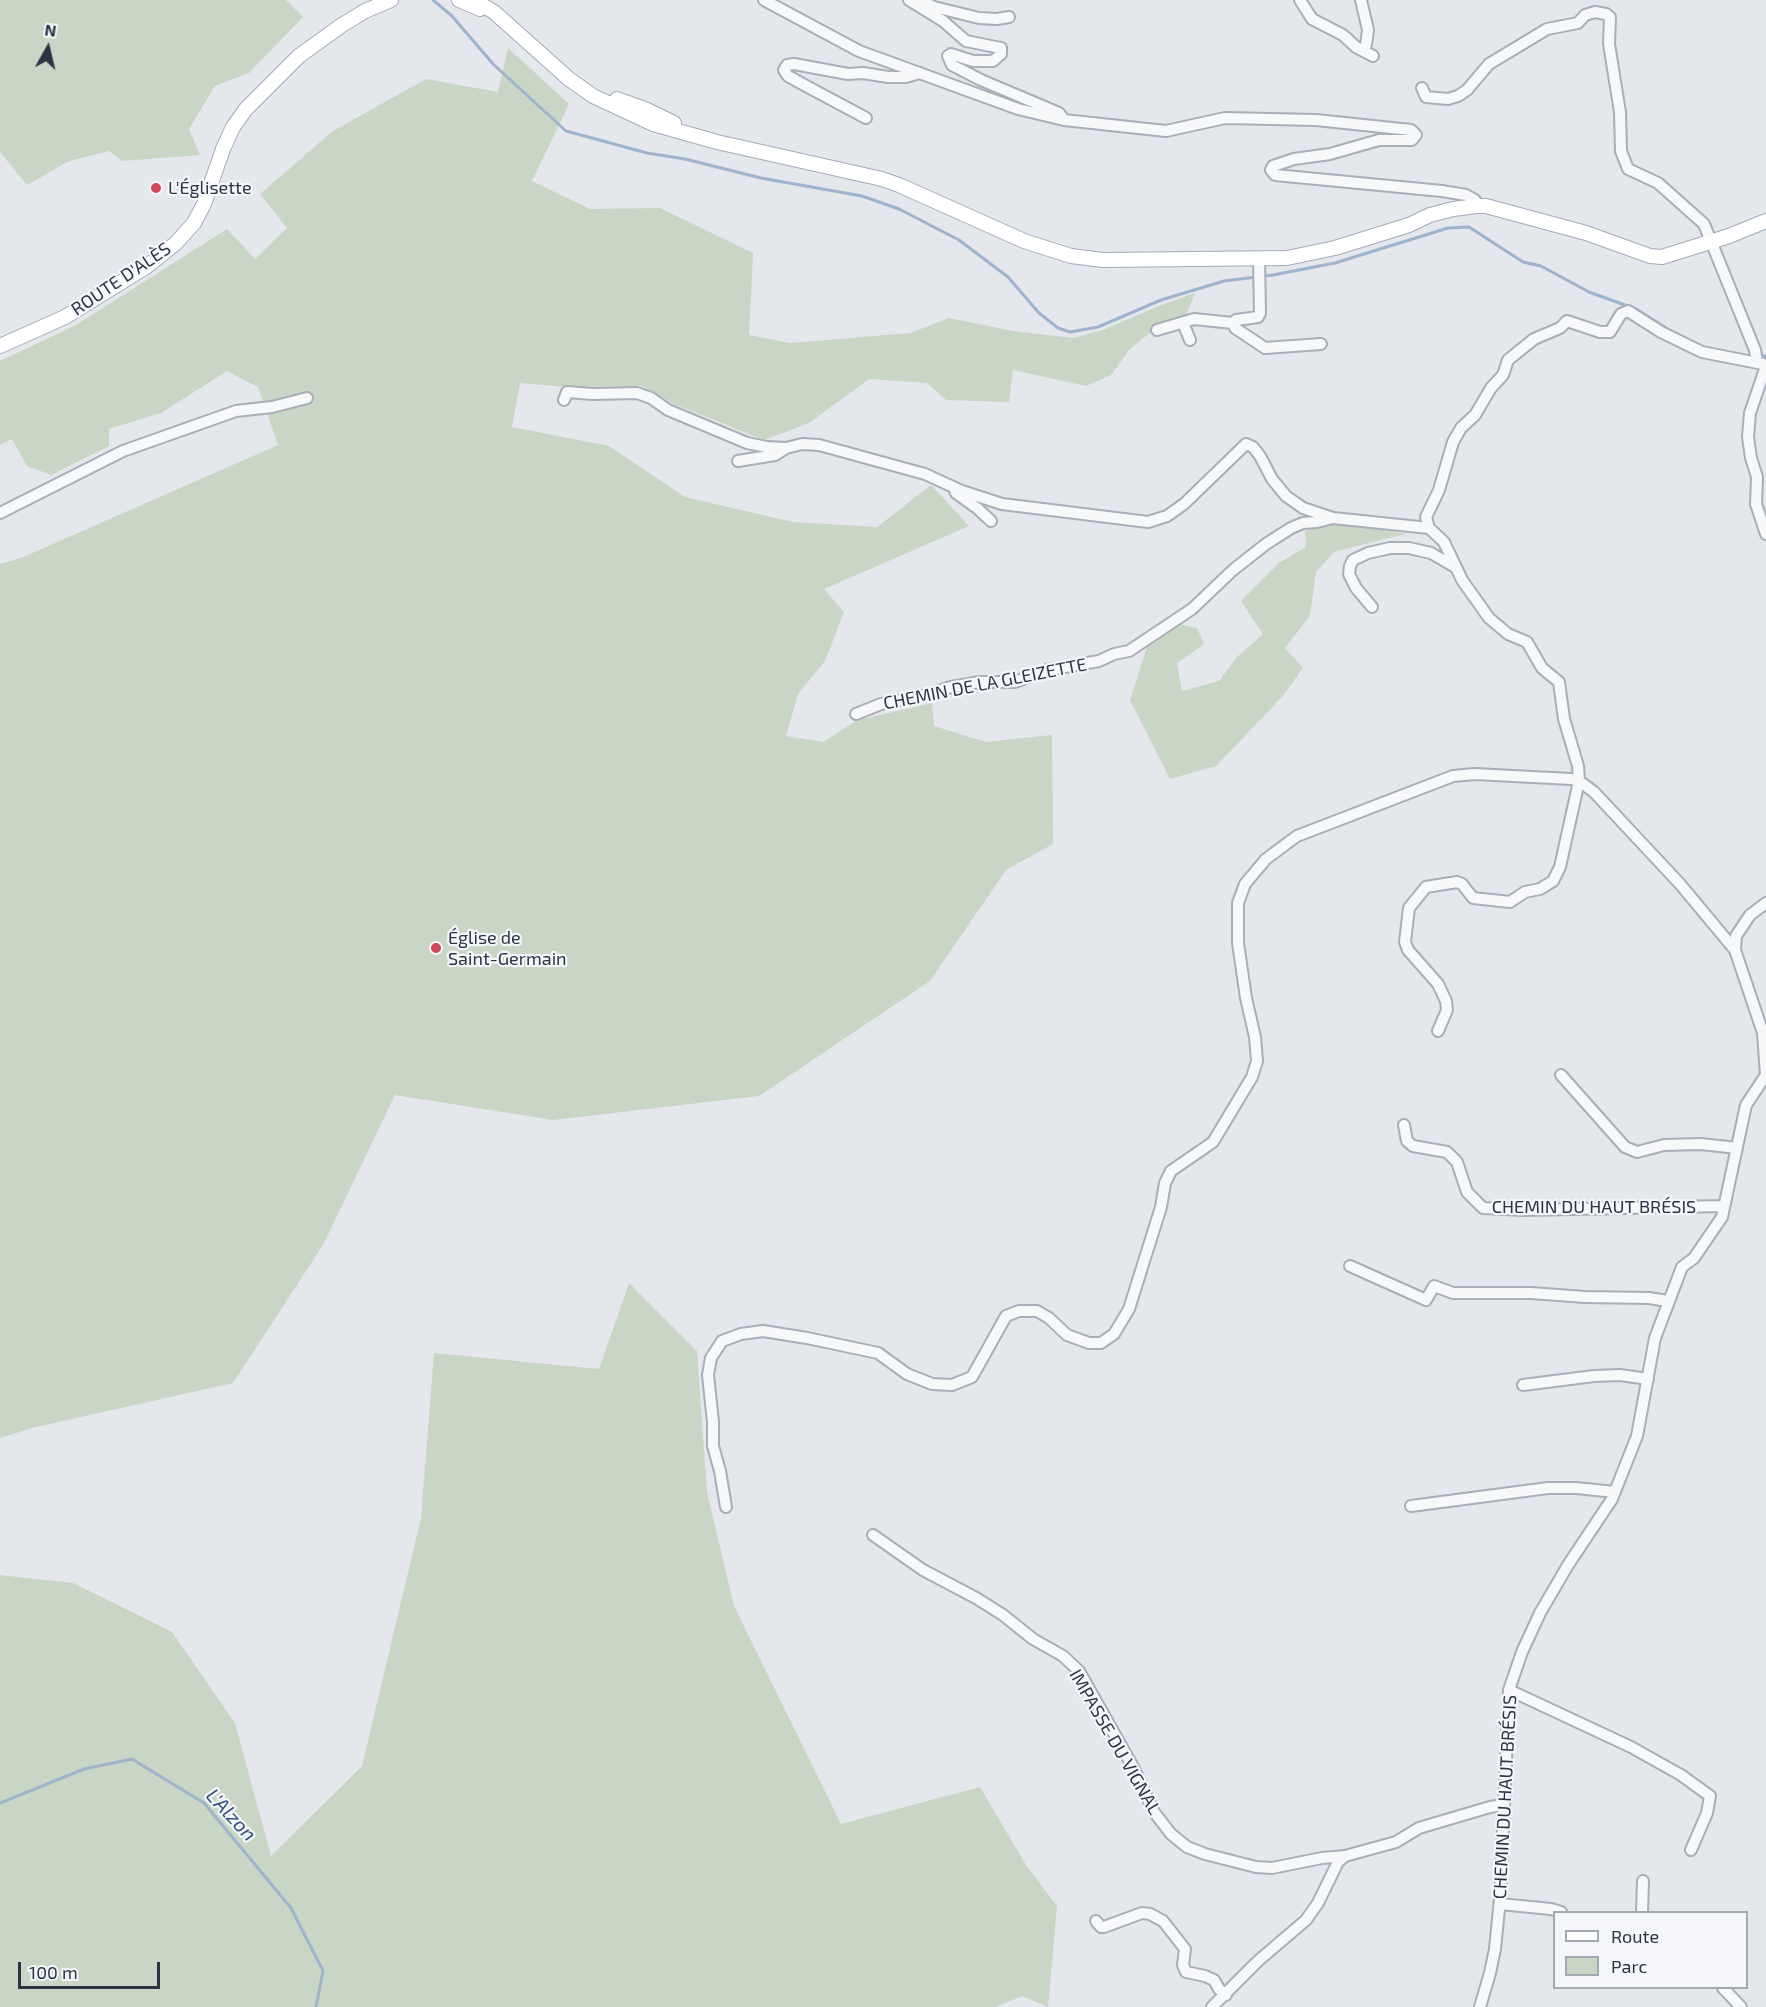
<!DOCTYPE html>
<html>
<head>
<meta charset="utf-8">
<style>
	body { margin:0 }
	#map { position:relative; width:1766px; height:2007px; overflow:hidden; background:#e4e7ec; font-family:"Exo 2",sans-serif }
	canvas { display:block }
	.legend { position:absolute; left:1553px; top:1911px; width:195px; height:78px; box-sizing:border-box; background:#f4f6f9; border:2px solid #a4a8b1; margin:0; padding:8px 10px; list-style:none; font-size:18px; color:#2b3445 }
	.legend li { display:flex; align-items:center; gap:12px; height:30px }
	.legend b { width:30px; border:2px solid #a4a8b1 }
	.north { position:absolute; left:18px; top:18px; width:60px; height:60px; -webkit-text-stroke:4px #f4f6f9; paint-order:stroke; rotate:8deg; font-size:16px; font-weight:700; line-height:24px; text-align:center; color:#2b3445 }
	.north::after { content:''; display:block; margin:auto; width:21px; height:27px; background:#2b3445; clip-path:polygon(50% 0,100% 100%,50% 72%,0 100%) }
	.scale { position:absolute; left:18px; top:1962px; width:142px; height:27px; box-sizing:border-box; border:3px solid #2b3445; border-top:0; padding-left:8px; font-size:18px; line-height:21px; white-space:nowrap; color:#2b3445; -webkit-text-stroke:4px #f4f6f9; paint-order:stroke }
</style>
</head>
<body>
<div id="map">
<canvas width="1766" height="2007"></canvas>
<ul class="legend">
<li><b style="height:8px;background:#fff"></b>Route</li>
<li><b style="height:16px;background:#c9d6c5"></b>Parc</li>
</ul>
<div class="north">N</div>
<div class="scale">100 m</div>
</div>
<script>
const g = document.querySelector('canvas').getContext('2d');
g.lineJoin = 'round';
function fillPath(path, color) { g.fillStyle = color; g.fill(path, 'evenodd'); }
const toPath = rows => new Path2D(rows.map(r => 'M' + r).join(''));
function stroke(path, color, width, dash) { g.strokeStyle = color; g.lineWidth = width; g.lineCap = dash ? 'butt' : 'round'; g.setLineDash(dash || []); g.stroke(path); }
function write(font, color, halo, rows, align = 'center') {
  g.font = font + ' "Exo 2",sans-serif'; g.lineWidth = 4.5; g.setLineDash([]); g.textBaseline = 'middle'; g.strokeStyle = halo; g.fillStyle = color; for (const [text, x, y, turn = 0] of rows) {
    g.save(); g.translate(x, y); g.rotate((+turn || 0) * Math.PI / 180); g.textAlign = isNaN(turn) ? turn : align; if (halo) g.strokeText(text, 0, 0); g.fillText(text, 0, 0); g.restore();
  }
}
fillPath(toPath([
	[0,0,286,0,303,17,249,73,215,86,189,129,200,155,122,161,109,151,69,161,27,185,0,152],
	[508,48,569,104,532,181,590,209,660,208,753,253,749,335,790,343,910,333,949,318,1013,331,1073,338,1103,330,1161,305,1195,293,1184,320,1157,327,1130,349,1111,375,1086,386,1013,370,1009,402,946,400,927,383,869,379,809,423,764,440,674,404,642,386,566,387,520,383,512,427,609,446,685,497,793,522,877,527,931,485,969,526,824,589,844,612,825,661,798,694,786,736,823,742,858,720,932,703,934,726,986,742,1052,735,1053,844,1006,870,930,981,759,1096,553,1120,395,1095,323,1245,233,1383,36,1427,0,1438,0,564,21,558,278,445,258,387,227,371,161,413,109,429,109,446,51,475,27,466,12,439,0,445,0,361,76,325,227,229,255,259,287,228,260,194,333,131,426,79,498,92],
	[1335,522,1405,534,1334,552,1316,572,1310,616,1285,648,1303,668,1283,696,1216,766,1170,779,1130,700,1148,644,1178,624,1197,628,1204,644,1177,663,1182,691,1219,681,1237,657,1263,634,1241,601,1279,563,1306,547,1305,531],
	[629,1283,697,1351,707,1492,734,1606,841,1824,980,1787,1026,1865,1057,1906,1048,2007,1022,1996,996,2007,0,2007,0,1575,73,1583,172,1632,235,1723,271,1856,362,1766,421,1518,434,1353,599,1369]
]), '#c9d6c5');
stroke(toPath([
	[433,0,452,16,493,64,566,131,647,153,685,159,761,178,862,196,899,209,959,240,1008,277,1039,313,1058,328,1070,332,1098,327,1161,300,1224,281,1273,275,1335,263,1448,228,1469,227,1523,262,1541,266,1589,292,1636,309,1674,333],
	[1757,356,1766,356],
	[0,1803,84,1769,132,1759,204,1803,291,1908,323,1971,316,2007]
]), '#9fb4cc', 3);
const minor = toPath([
	[764,0,859,51,1018,109,1064,120,1166,131,1225,118,1316,120,1411,130,1416,135,1412,140,1379,140,1330,154,1294,159,1273,166,1271,170,1275,175,1442,191,1466,195,1475,200,1477,206],
	[909,0,943,21,966,41,1001,48,1001,54,993,61,973,61,951,54,948,56,952,65,981,80,1059,113,1062,117],
	[1300,0,1312,19,1343,35,1356,47,1373,56],
	[1361,0,1368,30,1366,45,1362,50],
	[922,1,934,7,979,18,997,19,1009,17],
	[1422,88,1426,97,1448,99,1458,96,1467,90,1489,64,1547,29,1578,23,1585,15,1595,12,1606,14,1610,17,1609,44,1620,112,1621,151,1628,169,1658,183,1704,224,1755,350,1757,362],
	[866,118,808,87,788,76,784,70,787,65,794,64,848,74,863,73,888,77,906,77,920,73],
	[1259,258,1260,313,1258,317,1236,320,1233,323,1235,328,1265,348,1321,344],
	[1183,323,1190,340],
	[1157,330,1194,319,1233,323],
	[564,400,567,392,593,394,637,393,651,398,668,410,747,443,767,447,786,448,802,444,819,445,925,474,962,491,1002,504,1148,522,1167,516,1184,504,1246,444,1253,447,1260,456,1272,479,1286,496,1303,508,1333,518],
	[738,461,775,455,786,448],
	[954,488,956,493,977,508,991,521],
	[0,513,123,451,236,411,272,407,307,398],
	[1372,607,1356,588,1349,574,1350,566,1353,560,1368,553,1390,548,1409,548,1431,553,1455,567],
	[856,714,881,704,927,695,951,687,980,682,1015,682,1047,670,1099,661,1114,654,1129,651,1192,609,1233,570,1266,544,1291,528,1303,523,1317,522,1333,518,1429,528],
	[1438,1031,1447,1010,1446,1001,1438,984,1408,950,1405,942,1409,908,1426,887,1457,882,1462,884,1473,898,1510,902,1525,892,1540,889,1553,881,1560,867,1579,781,1578,766,1564,719,1559,682,1542,668,1527,642,1508,634,1489,618,1462,580,1444,542,1429,528,1426,517,1439,490,1453,442,1461,428,1475,415,1491,388,1503,375,1508,360,1534,339,1560,328,1567,321,1600,332,1610,332,1621,314,1628,311,1661,332,1702,352,1763,364,1765,369,1750,413,1748,437,1751,458,1757,477,1756,504,1766,534],
	[1561,1075,1625,1147,1637,1152,1664,1145,1701,1144,1737,1148],
	[1404,1125,1407,1141,1413,1146,1447,1152,1457,1162,1467,1192,1483,1208,1523,1210,1724,1206],
	[1350,1266,1426,1300,1434,1286,1453,1293,1531,1293,1585,1297,1649,1298,1668,1301],
	[1523,1385,1594,1376,1620,1375,1648,1379],
	[1411,1506,1548,1488,1576,1488,1615,1492],
	[726,1507,720,1471,713,1446,713,1422,708,1375,711,1358,722,1341,741,1334,763,1331,807,1338,878,1353,907,1374,932,1384,952,1385,972,1377,1006,1316,1019,1311,1037,1311,1049,1318,1067,1335,1089,1343,1101,1343,1114,1334,1129,1309,1161,1207,1165,1183,1171,1171,1213,1142,1252,1077,1257,1061,1255,1037,1246,998,1238,943,1238,903,1245,884,1266,859,1297,836,1453,776,1475,774,1571,779,1579,781,1594,792,1680,884,1735,950],
	[873,1535,923,1570,976,1598,1003,1615,1033,1639,1063,1656,1079,1671,1133,1767,1154,1812,1171,1834,1187,1847,1205,1854,1256,1867,1272,1868,1322,1858,1345,1856],
	[1509,1690,1631,1747,1681,1775,1710,1796,1707,1813,1691,1850],
	[1500,1904,1551,1909,1561,1912],
	[1642,1912,1643,1881],
	[1096,1921,1101,1927,1104,1927,1142,1913,1150,1914,1163,1921,1185,1949,1183,1965,1186,1972,1205,1976,1214,1980,1219,1989,1226,1995],
	[1723,1988,1741,2007],
	[1212,2007,1258,1961,1306,1920,1318,1903,1338,1862,1345,1856,1396,1842,1419,1828,1490,1807,1504,1805],
	[1480,2007,1490,1973,1495,1949,1500,1899,1509,1690,1522,1652,1540,1613,1568,1565,1612,1499,1637,1436,1655,1338,1682,1267,1694,1258,1722,1217,1746,1105,1766,1075,1763,1033,1735,950,1736,936,1750,915,1766,903]
]);
const major = toPath([
	[459,0,480,9],
	[473,0,494,12,569,79,593,96,653,124,717,142,882,179,899,185,1024,241,1071,256,1103,260,1287,258,1335,248,1409,225,1430,215,1453,209,1477,206,1486,206,1586,233,1650,256,1662,257,1729,236,1766,221],
	[617,99,645,109,674,123],
	[0,346,65,317,146,267,176,243,194,223,204,204,223,149,233,127,246,109,299,56,342,25,365,11,391,0]
]);
stroke(minor, '#a9aeb7', 14);
stroke(major, '#a3abb8', 16);
stroke(minor, '#f7f8fa', 10);
stroke(major, '#fff', 14);
for (const [x, y, r, color] of [
	[156,188,6,"#d1495b"],
	[436,948,6,"#d1495b"]
]) { const dot = new Path2D(); dot.arc(x, y, r, 0, 2 * Math.PI); g.fillStyle = color; g.fill(dot); stroke(dot, '#f4f6f9', 2); }
write('18px', '#2b3445', '#f4f6f9', [
	["L'Églisette",168,188],
	["Église de",448,938],
	["Saint-Germain",448,959]
], 'left');
write('18px', '#2b3445', '#f4f6f9', [
	["ROUTE D'ALÈS",121,279,-34],
	["CHEMIN DE LA GLEIZETTE",985,684,-11],
	["CHEMIN DU HAUT BRÉSIS",1594,1207],
	["IMPASSE DU VIGNAL",1115,1742,60],
	["CHEMIN DU HAUT BRÉSIS",1505,1797,-87]
]);
write('italic 20px', '#34527a', '#f4f6f9', [
	["L'Alzon",231,1815,47]
]);
</script>
</body>
</html>
